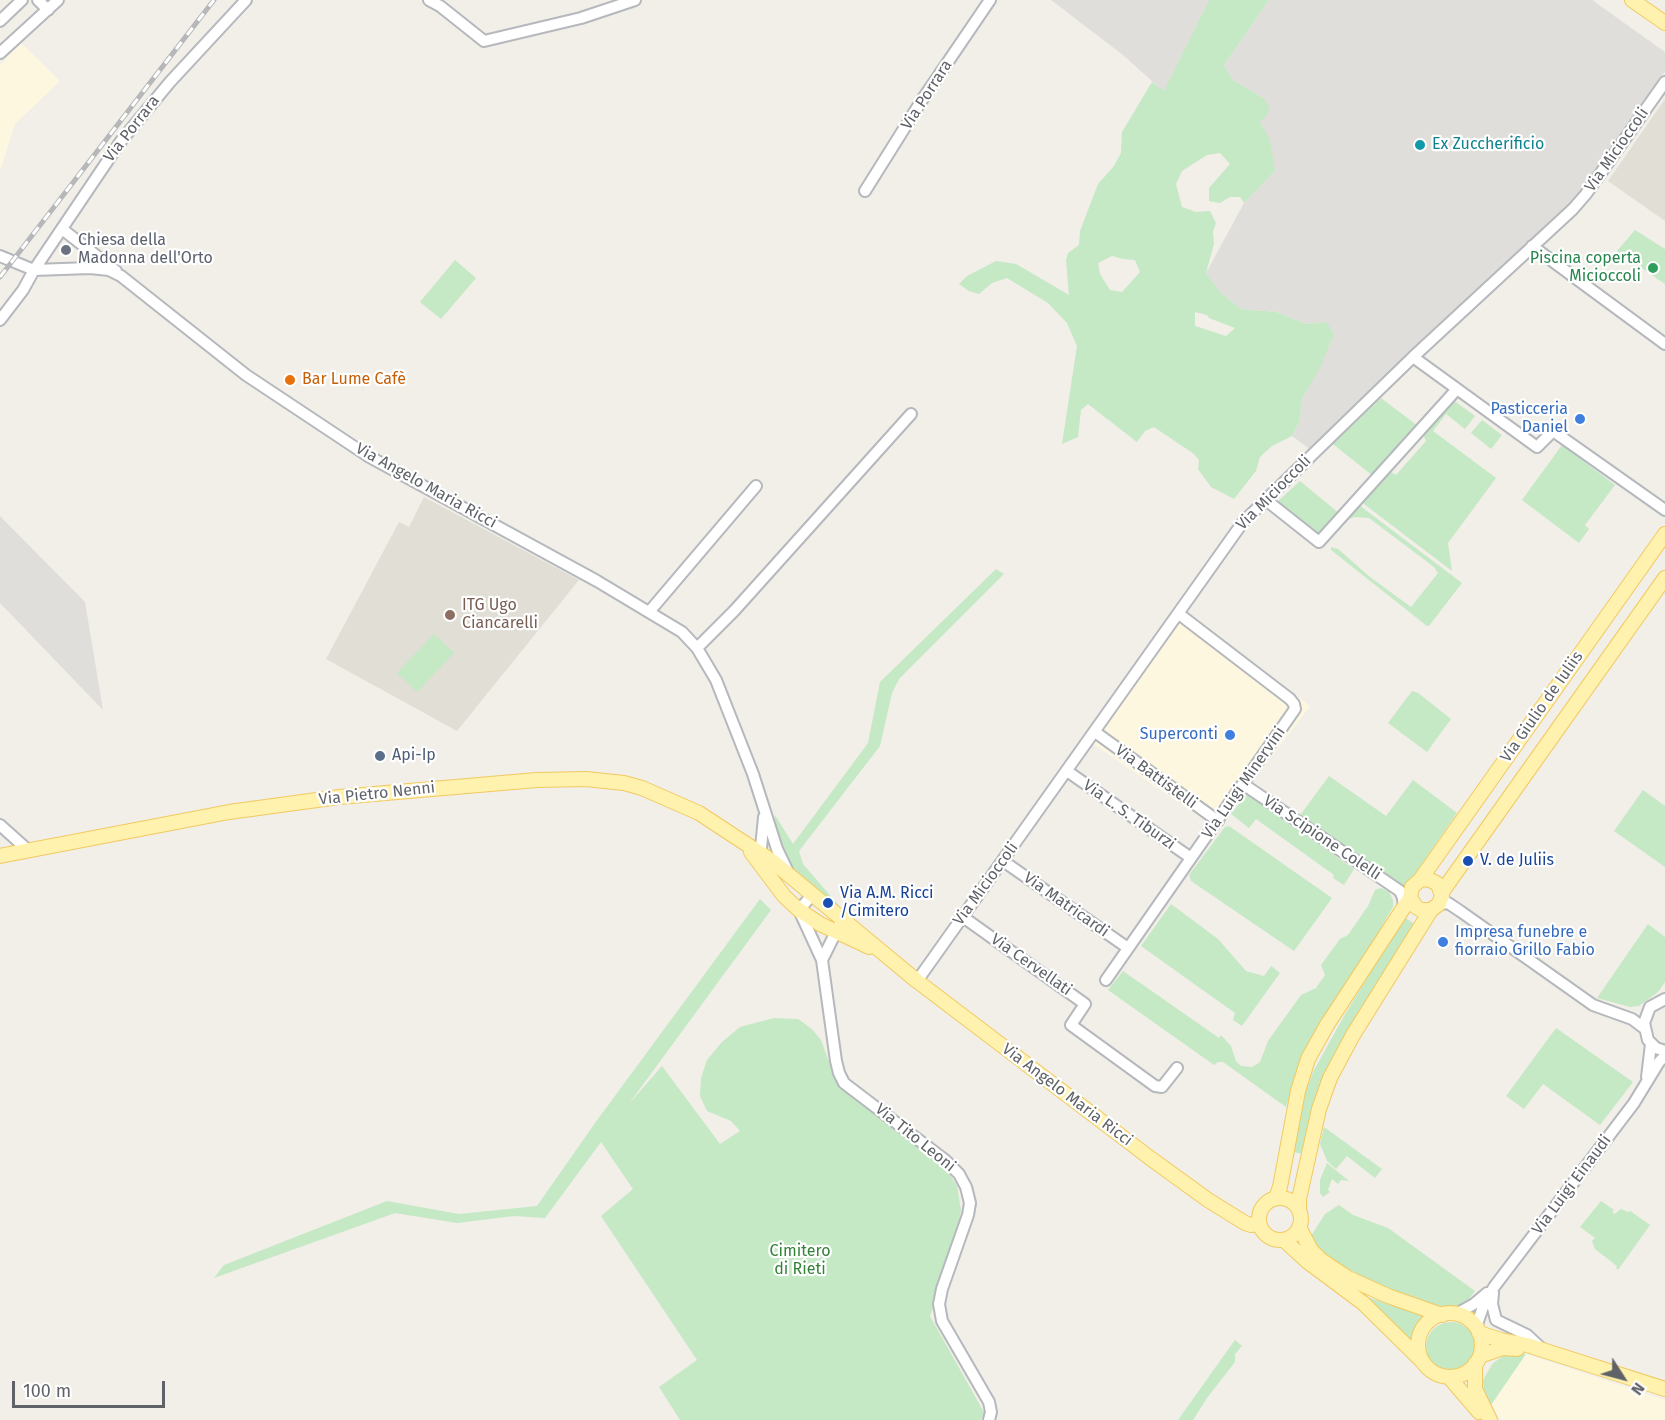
<!DOCTYPE html>
<html>
<head>
<meta charset="utf-8">
<style>
	body { margin:0 }
	#map { position:relative; width:1665px; height:1420px; overflow:hidden; background:#f1efe8; font-family:"Fira Sans",sans-serif }
	canvas { display:block }
	.north { position:absolute; left:1593px; top:1348px; width:60px; height:60px; -webkit-text-stroke:4px #fff; paint-order:stroke; rotate:126deg; font-size:16px; font-weight:700; line-height:24px; text-align:center; color:#5f6368 }
	.north::after { content:''; display:block; margin:auto; width:21px; height:27px; background:#5f6368; clip-path:polygon(50% 0,100% 100%,50% 72%,0 100%) }
	.scale { position:absolute; left:12px; top:1381px; width:153px; height:27px; box-sizing:border-box; border:3px solid #5f6368; border-top:0; padding-left:8px; font-size:18px; line-height:21px; white-space:nowrap; color:#5f6368; -webkit-text-stroke:4px #fff; paint-order:stroke }
</style>
</head>
<body>
<div id="map">
<canvas width="1665" height="1420"></canvas>
<div class="north">N</div>
<div class="scale">100 m</div>
</div>
<script>
const g = document.querySelector('canvas').getContext('2d');
g.lineJoin = 'round';
function fillPath(path, color) { g.fillStyle = color; g.fill(path, 'evenodd'); }
const toPath = rows => new Path2D(rows.map(r => 'M' + r).join(''));
function stroke(path, color, width, dash) { g.strokeStyle = color; g.lineWidth = width; g.lineCap = dash ? 'butt' : 'round'; g.setLineDash(dash || []); g.stroke(path); }
function write(font, color, halo, rows, align = 'center') {
  g.font = font + ' "Fira Sans",sans-serif'; g.lineWidth = 4.5; g.setLineDash([]); g.textBaseline = 'middle'; g.strokeStyle = halo; g.fillStyle = color; for (const [text, x, y, turn = 0] of rows) {
    g.save(); g.translate(x, y); g.rotate((+turn || 0) * Math.PI / 180); g.textAlign = isNaN(turn) ? turn : align; if (halo) g.strokeText(text, 0, 0); g.fillText(text, 0, 0); g.restore();
  }
}
fillPath(toPath([
	[21,43,60,81,15,124,0,171,0,65],
	[1187,613,1310,706,1217,829,1092,743],
	[1526,1354,1665,1400,1665,1420,1501,1420,1491,1405]
]), '#fef7e0');
fillPath(toPath([
	[1051,0,1209,0,1164,92,1123,55],
	[1269,0,1592,0,1665,52,1665,71,1571,204,1412,350,1311,450,1292,436,1300,420,1302,399,1331,342,1326,322,1306,324,1276,312,1241,309,1220,292,1206,273,1244,203,1275,171,1264,129,1260,122,1263,98,1233,80,1224,65],
	[0,516,85,602,103,710,0,603]
]), '#e0deda');
fillPath(toPath([
	[1665,99,1665,221,1608,181],
	[424,497,579,580,457,731,326,659,399,522,409,527]
]), '#e1ded6');
fillPath(toPath([
	[1209,0,1269,0,1224,65,1233,80,1263,98,1270,107,1266,116,1260,122,1270,139,1275,171,1244,203,1240,197,1230,197,1220,203,1209,201,1209,188,1230,164,1220,153,1207,155,1182,171,1176,184,1182,207,1196,212,1210,211,1216,223,1213,231,1214,244,1206,273,1220,292,1241,309,1276,312,1306,324,1326,322,1334,334,1320,368,1302,399,1300,420,1292,436,1272,446,1260,457,1256,471,1234,499,1211,487,1198,469,1199,460,1194,454,1154,427,1145,431,1137,442,1088,404,1081,410,1078,437,1062,444,1077,346,1067,323,1048,303,1007,278,992,283,979,294,969,291,959,284,967,276,996,261,1016,264,1069,295,1066,260,1068,253,1079,245,1080,231,1098,184,1114,166,1121,153,1122,132,1152,82,1164,91],
	[1112,256,1123,259,1135,260,1140,272,1122,292,1110,290,1100,274,1098,263],
	[1195,312,1207,315,1209,318,1235,328,1226,336,1195,326],
	[1635,230,1665,249,1665,284,1617,251],
	[455,260,476,278,441,319,420,302],
	[1381,398,1418,426,1373,476,1333,444],
	[1453,400,1475,416,1465,429,1446,414,1433,431,1496,478,1448,543,1452,571,1364,504,1362,497,1388,470,1396,475,1426,441,1422,432],
	[1482,420,1502,435,1491,449,1471,433],
	[1562,445,1615,485,1585,525,1589,529,1579,543,1522,500],
	[1300,481,1340,514,1319,539,1275,504],
	[1359,505,1462,583,1429,626,1427,626,1331,550,1331,547,1338,549,1370,577,1411,607,1438,573,1434,567,1369,518,1354,517,1347,520,1328,541,1325,540],
	[996,569,1004,574,899,679,892,693,880,746,799,851,803,864,841,908,785,865,771,833,775,815,793,844,868,743,880,682],
	[434,634,454,653,417,692,397,673],
	[1412,691,1418,693,1451,719,1427,752,1388,723],
	[1329,776,1386,816,1413,780,1457,813,1408,884,1403,888,1298,818],
	[1643,790,1665,806,1665,867,1614,831],
	[1247,794,1354,869,1344,885,1333,878,1334,875,1256,819,1249,828,1231,814],
	[1229,826,1332,898,1294,951,1191,881,1189,875,1225,827],
	[1381,888,1389,892,1393,900,1393,907,1302,1061,1286,1107,1223,1062,1218,1062,1214,1065,1108,990,1123,971,1219,1038,1221,1035,1231,1046,1236,1061,1241,1066,1252,1067,1260,1062,1268,1041,1301,995,1316,988,1325,975,1321,965,1340,939,1348,935,1368,906,1375,890],
	[760,899,771,910,628,1105,662,1066,720,1144,740,1131,731,1121,707,1111,700,1096,701,1078,707,1060,722,1042,740,1027,774,1018,798,1019,812,1029,821,1040,836,1081,847,1093,947,1170,957,1186,961,1210,957,1235,930,1316,986,1416,980,1420,680,1420,659,1387,697,1360,601,1216,633,1189,601,1142,545,1218,514,1216,457,1223,395,1213,214,1278,224,1265,387,1201,459,1214,537,1206,595,1123],
	[1171,904,1218,939,1246,971,1264,976,1271,966,1280,973,1242,1026,1233,1020,1235,1013,1141,946],
	[1404,917,1416,925,1342,1047,1304,1154,1293,1152,1298,1113,1313,1072,1344,1016],
	[1648,924,1665,937,1665,982,1658,992,1639,1006,1630,1007,1597,998],
	[1556,1028,1633,1082,1600,1125,1543,1084,1524,1109,1506,1096],
	[1324,1127,1382,1169,1375,1178,1347,1156,1336,1169,1327,1161,1320,1144],
	[1327,1163,1349,1181,1341,1180,1338,1184,1332,1179,1328,1190,1330,1192,1323,1197,1320,1193,1320,1180],
	[1601,1201,1614,1210,1612,1212,1615,1214,1621,1209,1628,1212,1630,1211,1650,1225,1618,1270,1616,1268,1617,1266,1595,1249,1592,1241,1595,1238,1580,1227],
	[1339,1205,1353,1215,1388,1228,1475,1291,1469,1299,1457,1306,1442,1309,1370,1281,1317,1251,1311,1236,1325,1214],
	[1364,1296,1428,1317,1416,1328,1413,1345],
	'1426 1347a25 25 0 1 1 50 0a25 25 0 1 1-50 0Z',
	[1235,1340,1242,1346,1235,1354,1235,1362,1207,1398,1193,1420,1178,1420],
	[1508,1353,1526,1354,1491,1405,1484,1394,1483,1380,1493,1363]
]), '#c5e8c5');
const minor = toPath([
	[38,0,48,10],
	[429,0,440,6,484,41,581,18,635,0],
	[0,21,22,0],
	[0,53,58,0],
	[865,191,922,100,990,0],
	[62,229,116,271],
	[1532,246,1665,344],
	[0,256,34,270,90,268,109,270,121,276,246,375,368,456,597,581,682,632,697,648,716,680,753,774,777,849,788,872],
	[0,320,23,290,34,270,121,141,170,82,246,0],
	[1413,357,1537,447,1553,431,1665,510],
	[1266,500,1319,542,1457,389],
	[649,612,756,486],
	[697,648,734,611,911,414],
	[1095,732,1218,821],
	[1067,771,1191,858],
	[1243,784,1400,891,1403,898,1404,908],
	[0,825,29,851],
	[760,858,764,817],
	[1003,861,1128,948],
	[813,894,799,910,822,960,836,1061,839,1073,844,1083,945,1160,959,1174,966,1187,970,1203,968,1215,942,1289,939,1304,942,1321,989,1402,991,1412,989,1420],
	[1439,904,1448,903,1460,911,1593,1005,1632,1019,1644,1028],
	[963,917,1085,1004,1071,1025,1155,1086,1162,1087,1177,1068],
	[822,960,839,926],
	[1106,980,1295,709,1294,704,1290,699,1179,614],
	[917,981,1243,522,1413,357,1573,209,1586,194,1665,82],
	[1665,999,1650,1007,1644,1023,1648,1040,1656,1048,1665,1051],
	[1647,1077,1651,1044],
	[1493,1293,1492,1304,1496,1320,1527,1335,1542,1349],
	[1456,1314,1474,1304,1487,1293],
	[1476,1327,1483,1307,1494,1287,1634,1103,1659,1062,1665,1056]
]);
const major = toPath([
	[1632,0,1665,23],
	[751,852,784,896,799,910,820,924,869,947],
	[0,856,229,812,339,797,537,780,586,779,624,783,642,788,699,813,772,861,917,981,1150,1158,1208,1200,1245,1223,1251,1225,1259,1224],
	[1442,892,1665,578],
	[1410,898,1416,907,1421,910,1431,910,1439,904,1442,896,1438,884,1428,879,1420,880],
	[1276,1198,1280,1187,1298,1091,1308,1059,1327,1025,1410,898,1412,887,1420,880,1665,534],
	'1259 1219a21 21 0 1 1 42 0a21 21 0 1 1-42 0Z',
	[1299,1210,1299,1199,1319,1109,1330,1078,1353,1035,1431,910],
	[1299,1227,1311,1250,1321,1260,1348,1278,1388,1296,1442,1315],
	[1284,1240,1308,1262,1363,1303,1423,1362],
	'1418 1345a32 32 0 1 1 64 0a32 32 0 1 1-64 0Z',
	[1479,1333,1501,1340,1527,1345,1665,1389],
	[1480,1356,1503,1348,1517,1349],
	[1475,1364,1475,1389,1490,1420],
	[1449,1377,1479,1412]
]);
stroke(minor, '#b5b8bc', 14);
stroke(major, '#f2c960', 16);
stroke(minor, '#fff', 10);
stroke(major, '#fff2af', 14);
const rail = toPath([
	[0,277,214,0]
]);
stroke(rail, '#b6b7b8', 5);
stroke(rail, '#fff', 3, [9]);
for (const [x, y, r, color] of [
	[1420,145,6,"#0f9aa8"],
	[66,250,6,"#6b7280"],
	[1653,268,6,"#2e9e5b"],
	[290,380,6,"#e8710a"],
	[1580,419,6,"#3f7fe0"],
	[450,615,6,"#8d6e63"],
	[1230,735,6,"#3f7fe0"],
	[380,756,6,"#5c6f8a"],
	[1468,861,6,"#1a4fb4"],
	[828,903,6,"#1a4fb4"],
	[1443,942,6,"#3f7fe0"]
]) { const dot = new Path2D(); dot.arc(x, y, r, 0, 2 * Math.PI); g.fillStyle = color; g.fill(dot); stroke(dot, '#fff', 2); }
write('16px', '#5f6368', '#fff', [
	["Via Porrara",927,95,-57],
	["Via Porrara",132,129,-52],
	["Via Micioccoli",1617,150,-55],
	["Via Angelo Maria Ricci",426,486,29],
	["Via Micioccoli",1274,493,-45],
	["Via Giulio de Iuliis",1542,707,-55],
	["Via Battistelli",1156,777,36],
	["Via Luigi Minervini",1244,783,-55],
	["Via Pietro Nenni",377,794,-6],
	["Via L. S. Tiburzi",1129,815,35],
	["Via Scipione Colelli",1322,838,34],
	["Via Micioccoli",986,884,-54],
	["Via Matricardi",1066,905,35],
	["Via Cervellati",1031,965,35],
	["Via Angelo Maria Ricci",1067,1095,37],
	["Via Tito Leoni",915,1138,39],
	["Via Luigi Einaudi",1572,1185,-53]
]);
write('16px', '#0d838f', '#fff', [
	["Ex Zuccherificio",1432,145]
], 'left');
write('16px', '#5b616d', '#fff', [
	["Chiesa della",78,241],
	["Madonna dell'Orto",78,259]
], 'left');
write('16px', '#27864d', '#fff', [
	["Piscina coperta",1641,259],
	["Micioccoli",1641,277]
], 'right');
write('16px', '#c56008', '#fff', [
	["Bar Lume Cafè",302,380]
], 'left');
write('16px', '#366cbe', '#fff', [
	["Pasticceria",1568,410],
	["Daniel",1568,428],
	["Superconti",1218,735],
	["Impresa funebre e",1455,933,"left"],
	["fiorraio Grillo Fabio",1455,951,"left"]
], 'right');
write('16px', '#785e54', '#fff', [
	["ITG Ugo",462,606],
	["Ciancarelli",462,624]
], 'left');
write('16px', '#4e5e75', '#fff', [
	["Api-Ip",392,756]
], 'left');
write('16px', '#164399', '#fff', [
	["V. de Juliis",1480,861],
	["Via A.M. Ricci",840,894],
	["/Cimitero",840,912]
], 'left');
write('16px', '#348238', '#fff', [
	["Cimitero",800,1252],
	["di Rieti",800,1270]
]);
</script>
</body>
</html>
